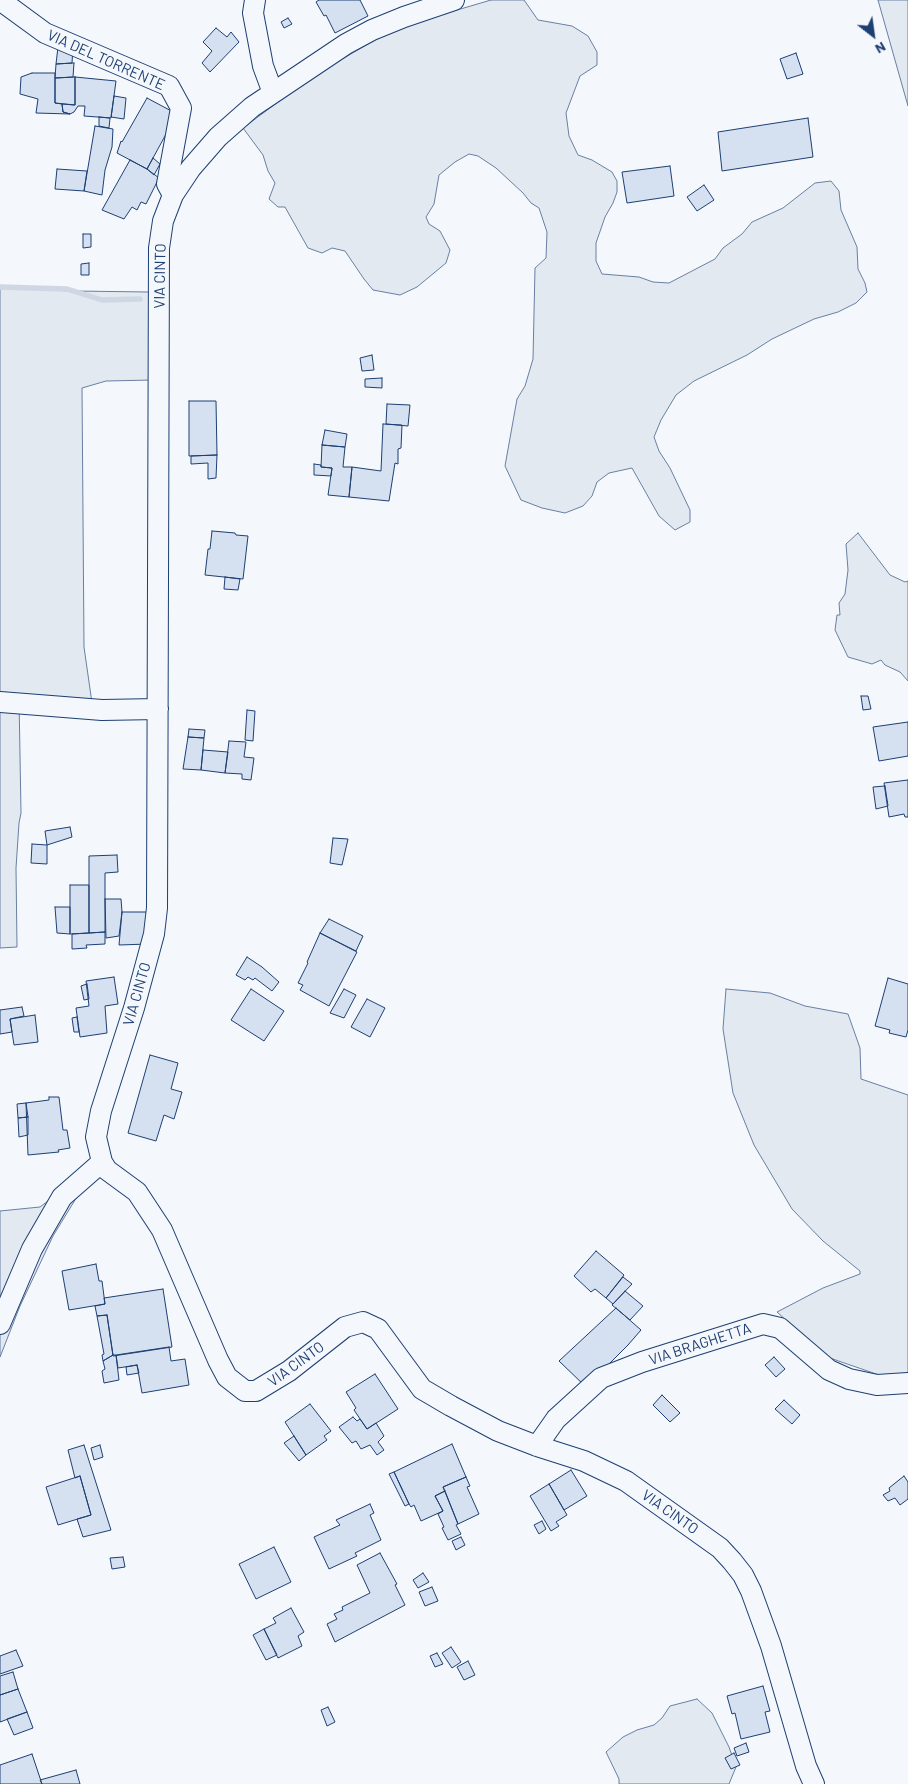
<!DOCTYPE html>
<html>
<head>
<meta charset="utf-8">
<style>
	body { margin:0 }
	#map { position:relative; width:908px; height:1784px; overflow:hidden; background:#f4f7fb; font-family:Barlow,sans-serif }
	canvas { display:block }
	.north { position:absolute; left:848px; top:10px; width:50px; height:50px; -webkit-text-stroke:4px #f4f7fb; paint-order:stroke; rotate:150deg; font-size:14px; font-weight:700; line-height:20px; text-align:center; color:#1d3f73 }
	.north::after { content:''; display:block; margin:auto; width:18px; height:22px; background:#1d3f73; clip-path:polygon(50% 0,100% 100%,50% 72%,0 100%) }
</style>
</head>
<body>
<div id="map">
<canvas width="908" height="1784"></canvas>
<div class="north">N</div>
</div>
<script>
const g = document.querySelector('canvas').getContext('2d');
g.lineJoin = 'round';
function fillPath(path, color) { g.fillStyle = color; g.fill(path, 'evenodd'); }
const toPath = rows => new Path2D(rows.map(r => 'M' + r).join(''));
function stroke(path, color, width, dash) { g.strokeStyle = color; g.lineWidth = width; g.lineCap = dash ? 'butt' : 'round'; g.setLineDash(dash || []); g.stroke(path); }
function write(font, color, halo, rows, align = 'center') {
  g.font = font + ' Barlow,sans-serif'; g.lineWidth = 4; g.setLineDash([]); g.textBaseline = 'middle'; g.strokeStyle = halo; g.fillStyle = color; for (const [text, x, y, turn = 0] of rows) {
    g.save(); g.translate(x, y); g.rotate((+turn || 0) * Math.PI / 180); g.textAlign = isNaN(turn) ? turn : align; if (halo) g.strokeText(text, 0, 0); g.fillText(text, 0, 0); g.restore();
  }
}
const green = toPath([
	[491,0,524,0,538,20,572,26,588,36,597,52,597,65,580,76,566,113,569,136,578,155,592,160,612,172,617,181,617,192,613,203,605,217,596,243,596,261,602,274,639,277,653,282,669,283,715,259,723,248,742,234,752,222,783,208,815,183,831,181,839,191,841,210,857,247,858,269,865,283,867,292,856,303,838,312,814,319,772,339,747,355,694,381,676,395,661,420,654,437,659,451,670,468,690,510,690,522,675,530,659,516,632,468,609,473,597,482,592,496,583,506,565,513,542,508,521,500,505,466,517,399,525,386,533,359,535,268,546,258,547,232,539,208,531,203,523,193,496,168,478,156,469,154,455,162,439,175,434,204,426,217,429,224,440,231,450,250,446,263,417,287,400,295,373,290,364,279,345,251,332,248,322,253,308,248,285,207,278,207,269,199,275,183,268,171,263,155,243,128,282,99,335,63,375,40,413,23,491,0],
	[878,0,908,0,908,106,878,0],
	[0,288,74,291,149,292,152,380,106,381,82,388,84,647,92,703,19,698,21,813,19,823,16,868,17,947,0,948,0,288],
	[858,533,890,575,905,582,908,581,908,681,900,672,885,665,881,660,872,664,848,657,835,630,837,615,840,615,839,603,845,594,848,570,846,544,858,533],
	[726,989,770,993,805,1006,848,1014,860,1048,861,1079,908,1095,908,1375,882,1376,827,1357,777,1312,823,1288,860,1274,860,1271,823,1241,792,1209,754,1145,733,1093,723,1029,726,989],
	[97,1164,53,1236,20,1306,0,1357,0,1211,40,1207,97,1164],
	[697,1699,712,1713,729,1747,736,1767,729,1784,619,1784,619,1779,606,1752,623,1737,637,1730,654,1725,662,1718,670,1706,697,1699]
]);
fillPath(green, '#e3e9f0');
stroke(green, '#687fa3', 1);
stroke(toPath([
	[0,287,67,289,102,300,140,299]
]), '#cfd7e4', 5.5);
const building = toPath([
	[319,0,360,0,368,16,335,33,326,15,324,16,316,2,319,0],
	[288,18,292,24,284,28,281,22,288,18],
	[216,28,227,37,231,32,239,42,210,72,202,63,212,51,203,42,216,28],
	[58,47,73,47,72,63,56,64,58,47],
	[796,53,803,74,787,79,780,59,796,53],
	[74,63,73,77,55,78,56,64,74,63],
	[32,73,55,73,55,103,62,104,63,112,70,114,36,113,38,99,20,94,21,77,32,73],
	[75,77,116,81,111,118,84,116,85,106,78,106,74,112,70,114,63,112,62,104,75,105,75,77],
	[75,77,75,105,55,103,55,78,75,77],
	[114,96,126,98,124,119,111,117,114,96],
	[147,98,177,114,147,169,117,153,121,141,122,142,147,98],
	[99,117,110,118,109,128,99,126,99,117],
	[808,118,813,157,722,171,718,132,808,118],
	[95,126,113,129,112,147,105,170,102,195,84,191,95,126],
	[153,158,160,164,154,175,147,169,153,158],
	[130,160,147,169,159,178,146,204,141,202,137,210,132,207,124,219,102,210,130,160],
	[670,166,674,196,627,203,622,172,670,166],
	[57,169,87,171,84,191,55,189,57,169],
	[704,185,714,200,697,211,687,197,704,185],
	[83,234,91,234,91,247,83,248,83,234],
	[89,263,89,275,81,275,81,264,89,263],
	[372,355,374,370,362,371,360,358,372,355],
	[382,378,382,388,365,387,365,379,382,378],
	[189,401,216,401,217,455,189,456,189,401],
	[387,404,410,405,408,426,386,424,387,404],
	[383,424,402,425,401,448,398,449,398,464,395,463,389,501,349,497,352,467,381,471,383,424],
	[325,430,347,434,345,447,322,445,325,430],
	[322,445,345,447,343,467,352,467,349,497,328,495,332,468,321,467,322,445],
	[217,455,216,478,208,479,208,463,191,464,191,456,217,455],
	[314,464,321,465,321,467,332,468,331,476,314,475,314,464],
	[212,531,235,533,236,535,248,536,243,579,205,575,208,549,210,549,212,531],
	[225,577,240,579,238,590,224,589,225,577],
	[861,696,868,696,871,709,863,710,861,696],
	[247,710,255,711,253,741,245,740,247,710],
	[908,722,908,756,879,761,873,727,908,722],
	[189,729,205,730,204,738,188,737,189,729],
	[188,737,204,738,201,770,183,769,188,737],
	[229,741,246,742,244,757,254,758,251,780,242,779,242,774,225,773,229,741],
	[203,750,228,752,225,773,201,770,203,750],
	[908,780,908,817,905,817,904,814,889,817,884,783,908,780],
	[885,786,888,806,876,809,873,787,885,786],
	[70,827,72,837,47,845,45,831,70,827],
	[333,838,348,839,342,865,330,863,333,838],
	[32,844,47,845,47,864,31,863,32,844],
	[117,855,118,872,105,873,105,932,89,933,89,856,117,855],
	[70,885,89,885,89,933,70,934,70,885],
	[105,899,121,899,122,912,119,936,106,938,105,899],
	[55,907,70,907,70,934,57,933,55,907],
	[122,912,151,912,148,944,119,945,122,912],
	[329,919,363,936,356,951,320,933,329,919],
	[105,932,105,944,86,945,87,948,72,949,72,934,105,932],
	[320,933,357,952,329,1006,300,990,303,985,298,983,308,963,307,962,320,933],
	[247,957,262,967,279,982,272,991,255,978,253,980,248,977,245,980,236,975,247,957],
	[114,977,118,1004,105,1006,107,1033,80,1037,76,1008,89,1006,86,981,114,977],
	[888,978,908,984,908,1030,906,1037,889,1033,890,1030,875,1026,888,978],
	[87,984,89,999,84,1000,81,986,87,984],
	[251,989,284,1011,264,1041,231,1020,251,989],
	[344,989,356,995,344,1018,330,1013,344,989],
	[367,999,385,1008,370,1037,351,1027,367,999],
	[22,1007,24,1016,10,1019,12,1032,0,1034,0,1010,22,1007],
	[35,1015,38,1042,14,1045,10,1019,35,1015],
	[77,1017,79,1032,74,1032,72,1018,77,1017],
	[150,1055,178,1063,171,1089,182,1092,174,1119,164,1115,156,1141,128,1133,150,1055],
	[49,1097,59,1097,63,1130,67,1130,70,1148,58,1150,59,1152,28,1155,26,1103,49,1100,49,1097],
	[26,1103,28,1117,18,1118,17,1104,26,1103],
	[28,1117,28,1135,19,1137,18,1118,28,1117],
	[596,1251,624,1275,606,1298,595,1289,591,1292,574,1276,596,1251],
	[96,1264,99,1281,102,1281,105,1304,69,1310,62,1271,96,1264],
	[623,1277,632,1284,613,1304,606,1298,623,1277],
	[163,1289,172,1347,113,1356,107,1315,97,1316,95,1306,105,1304,104,1298,163,1289],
	[625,1291,643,1306,630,1320,612,1305,625,1291],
	[616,1308,641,1330,628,1345,586,1387,559,1361,616,1308],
	[107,1315,113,1355,103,1361,102,1355,104,1354,97,1316,107,1315],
	[169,1347,171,1361,185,1359,189,1385,142,1393,137,1365,118,1368,116,1355,169,1347],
	[113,1355,116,1355,119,1380,104,1383,102,1371,105,1369,103,1361,113,1355],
	[774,1357,785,1369,776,1377,765,1365,774,1357],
	[137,1365,139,1373,127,1375,126,1367,137,1365],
	[375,1374,398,1409,367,1429,354,1410,356,1408,346,1392,375,1374],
	[662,1395,680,1413,670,1422,653,1405,662,1395],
	[784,1400,800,1415,792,1424,775,1409,784,1400],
	[310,1404,331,1431,324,1436,327,1440,306,1455,285,1422,310,1404],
	[353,1417,357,1421,360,1419,367,1429,376,1423,384,1436,378,1442,384,1450,377,1455,370,1445,361,1449,356,1441,352,1443,339,1427,353,1417],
	[294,1436,306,1455,299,1461,284,1443,294,1436],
	[452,1444,466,1477,443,1487,445,1491,435,1496,443,1511,421,1521,414,1505,411,1507,409,1504,394,1472,452,1444],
	[84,1445,111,1530,83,1537,77,1519,91,1515,80,1476,75,1478,68,1450,84,1445],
	[100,1445,103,1457,94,1460,91,1448,100,1445],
	[571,1470,587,1496,564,1510,549,1484,571,1470],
	[394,1472,409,1504,405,1506,389,1474,394,1472],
	[80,1476,91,1515,58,1525,46,1487,80,1476],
	[904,1476,908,1482,908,1499,900,1505,895,1498,888,1501,883,1495,890,1491,889,1488,904,1476],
	[466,1477,470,1486,467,1487,479,1514,458,1524,443,1487,466,1477],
	[549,1484,567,1515,556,1522,559,1526,551,1531,530,1496,549,1484],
	[445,1491,458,1524,456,1525,461,1534,448,1540,442,1528,444,1527,438,1514,443,1511,435,1496,445,1491],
	[370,1504,374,1513,370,1515,381,1540,355,1553,357,1556,329,1569,314,1537,340,1525,336,1520,370,1504],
	[542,1521,546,1529,539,1534,534,1525,542,1521],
	[461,1537,465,1545,456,1550,452,1541,461,1537],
	[274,1547,291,1582,256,1599,239,1564,274,1547],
	[380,1553,397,1584,395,1585,405,1605,335,1642,327,1624,337,1619,334,1614,343,1610,342,1607,370,1593,357,1565,380,1553],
	[123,1557,125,1567,112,1569,110,1558,123,1557],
	[423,1573,429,1582,418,1588,413,1580,423,1573],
	[432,1587,438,1601,425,1606,419,1592,432,1587],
	[291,1608,304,1632,298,1636,302,1646,278,1658,264,1629,276,1623,273,1618,291,1608],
	[264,1629,277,1655,266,1660,253,1635,264,1629],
	[451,1647,461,1662,452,1668,442,1653,451,1647],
	[16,1650,23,1666,0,1674,0,1656,16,1650],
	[437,1653,443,1664,435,1667,430,1656,437,1653],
	[468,1661,475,1675,464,1680,457,1667,468,1661],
	[13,1672,18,1689,0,1695,0,1676,13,1672],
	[763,1686,770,1711,765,1712,770,1732,741,1739,735,1713,732,1714,727,1696,763,1686],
	[18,1689,27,1712,0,1722,0,1695,18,1689],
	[328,1707,335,1722,327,1726,321,1710,328,1707],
	[27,1712,33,1728,14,1735,7,1719,27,1712],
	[746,1743,749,1752,737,1756,734,1748,746,1743],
	[734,1753,740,1765,731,1769,725,1758,734,1753],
	[32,1754,42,1784,0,1784,0,1765,32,1754],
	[76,1770,80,1784,42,1784,40,1780,76,1770]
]);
fillPath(building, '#d5e0f0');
stroke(building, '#1d3f73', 1);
const minor = toPath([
	[0,0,45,33,169,86,181,108,167,184,173,195],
	[255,0,253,13,263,66,273,93],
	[454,0,404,17,372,30,346,44,252,107,218,137,191,168,173,195,163,221,159,248,157,908,154,934,134,1008,101,1111,96,1137,102,1162,107,1170,137,1192,162,1230,218,1360,227,1377,245,1391,256,1391,289,1371,345,1327,363,1322,378,1329,422,1389,451,1406,498,1431,537,1446,584,1461,626,1481,720,1548,732,1561,743,1575,751,1591,771,1646,806,1766,814,1784],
	[0,702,102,710,158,709],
	[0,1324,32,1249,62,1197,102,1162],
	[537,1446,556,1419,601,1378,642,1362,763,1324,780,1328,829,1370,849,1379,877,1385,908,1383]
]);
stroke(minor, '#1d3f73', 22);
stroke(minor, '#f4f7fb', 20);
write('15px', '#1d3f73', '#f4f7fb', [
	["VIA DEL TORRENTE",106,60,24],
	["VIA CINTO",160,276,-89],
	["VIA CINTO",137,994,-74],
	["VIA BRAGHETTA",700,1344,-18],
	["VIA CINTO",296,1364,-36],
	["VIA CINTO",670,1512,35]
]);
</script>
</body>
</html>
